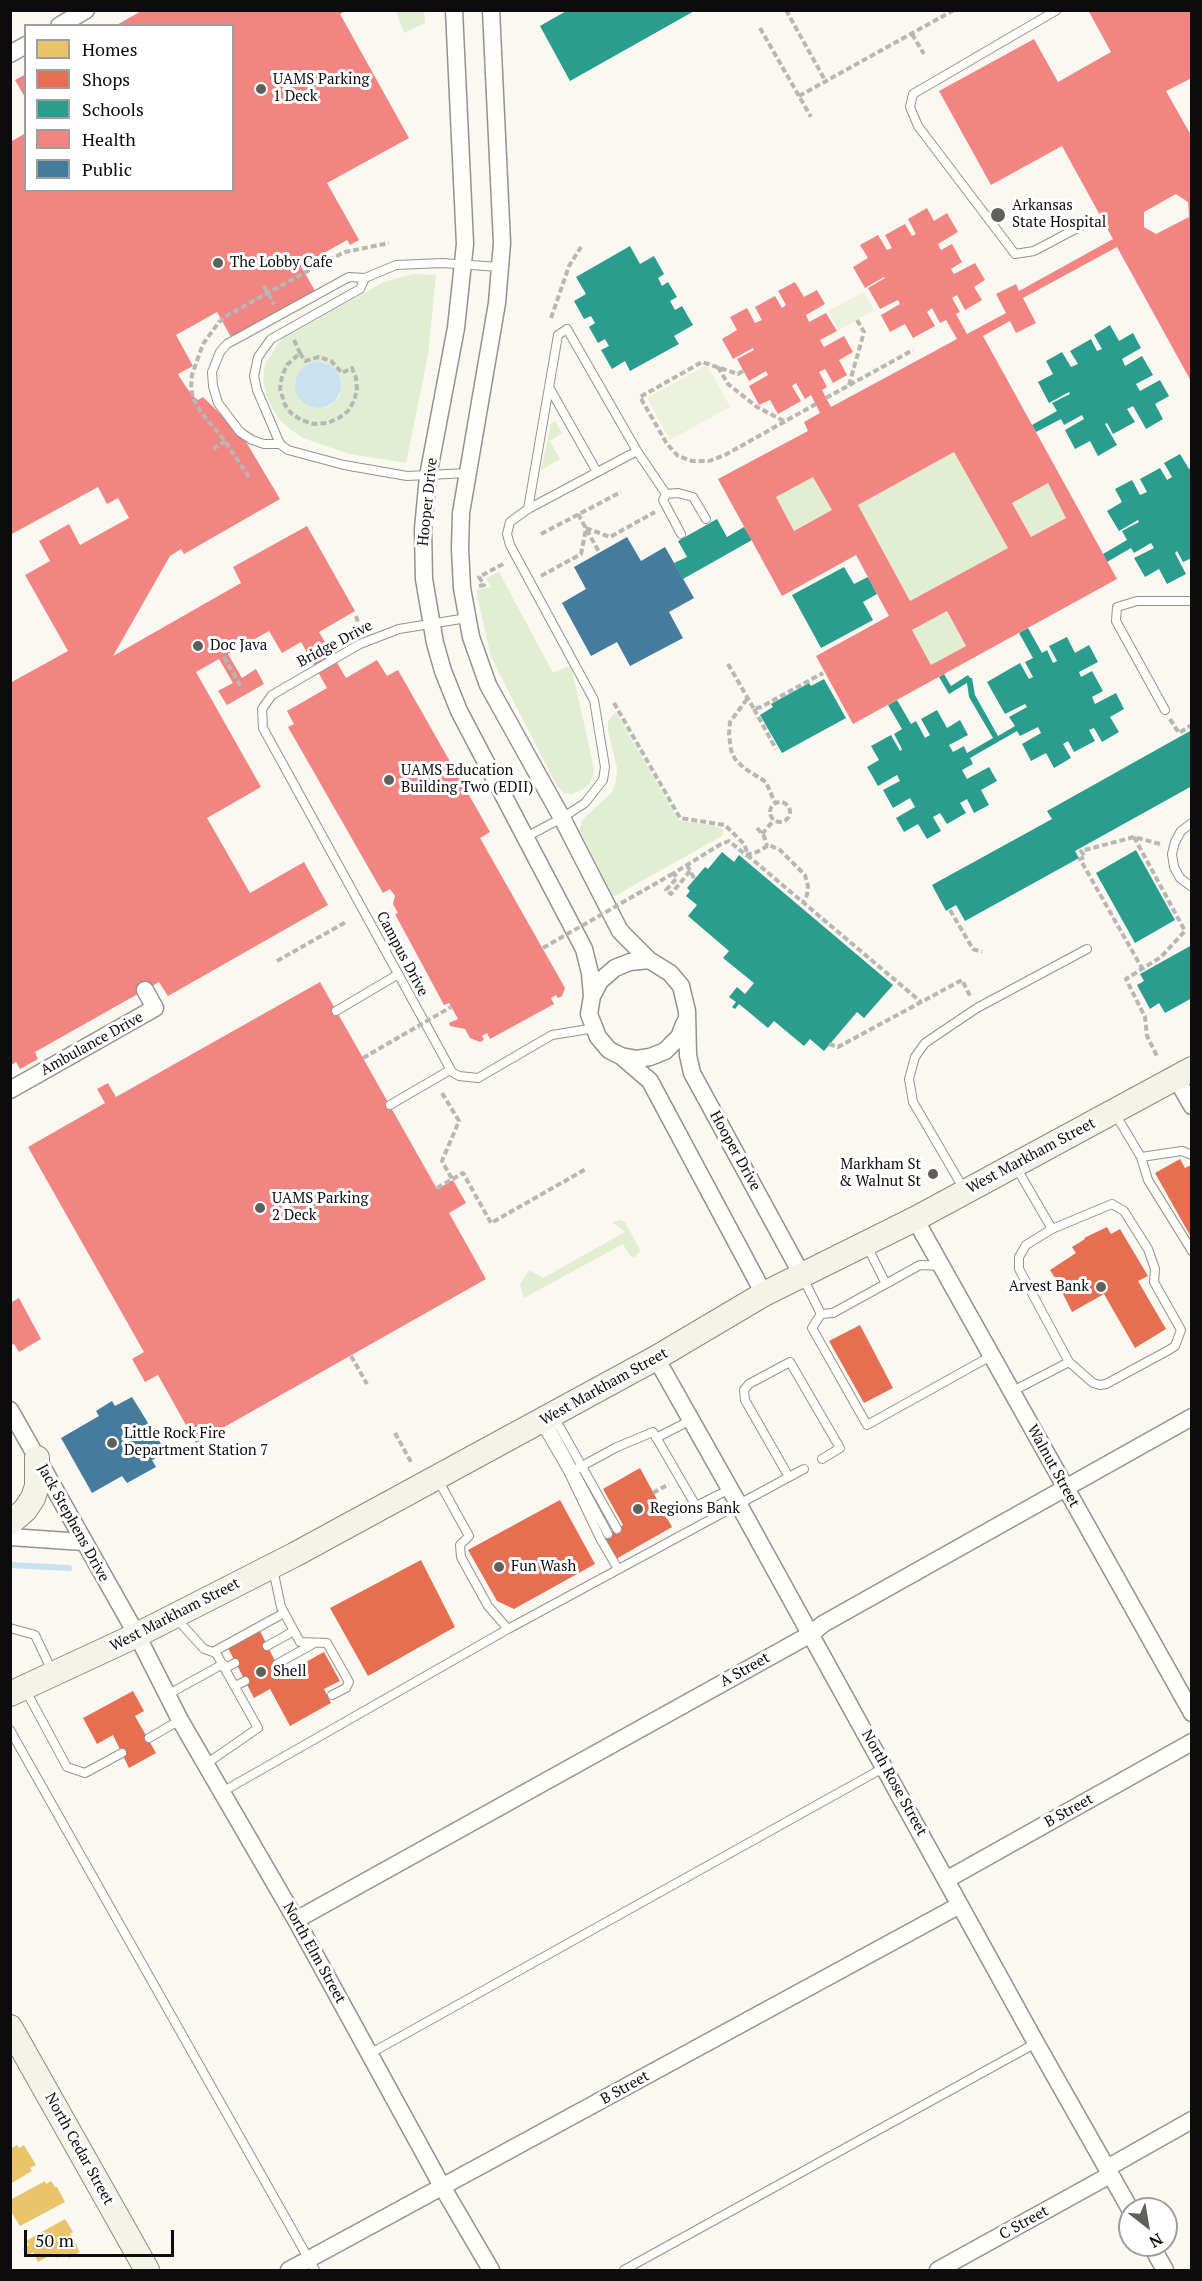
<!DOCTYPE html>
<html>
<head>
<meta charset="utf-8">
<style>
	body { margin:0 }
	#map { position:relative; width:1202px; height:2281px; overflow:hidden; background:#faf8f0; font-family:"PT Serif",serif }
	canvas { display:block }
	.frame { position:absolute; inset:0; border:12px solid #0c0c0c; pointer-events:none }
	.legend { position:absolute; left:24px; top:24px; width:210px; height:168px; box-sizing:border-box; background:#fff; border:2px solid #9e9e9e; margin:0; padding:8px 10px; list-style:none; font-size:18px; color:#0c0c0c }
	.legend li { display:flex; align-items:center; gap:12px; height:30px }
	.legend b { width:30px; border:2px solid #9e9e9e }
	.north { position:absolute; left:1118px; top:2197px; width:60px; height:60px; box-sizing:border-box; background:#fff; border:2px solid #9e9e9e; border-radius:50%; rotate:149deg; font-size:16px; font-weight:700; line-height:24px; text-align:center; color:#0c0c0c }
	.north::after { content:''; display:block; margin:auto; width:21px; height:27px; background:#5f5f5c; clip-path:polygon(50% 0,100% 100%,50% 72%,0 100%) }
	.scale { position:absolute; left:24px; top:2230px; width:150px; height:27px; box-sizing:border-box; border:3px solid #0c0c0c; border-top:0; padding-left:8px; font-size:18px; line-height:21px; white-space:nowrap; color:#0c0c0c; -webkit-text-stroke:4px #fff; paint-order:stroke }
</style>
</head>
<body>
<div id="map">
<canvas width="1202" height="2281"></canvas>
<div class="frame"></div>
<ul class="legend">
<li><b style="height:16px;background:#e9c46a"></b>Homes</li>
<li><b style="height:16px;background:#e76f51"></b>Shops</li>
<li><b style="height:16px;background:#2a9d8f"></b>Schools</li>
<li><b style="height:16px;background:#f28482"></b>Health</li>
<li><b style="height:16px;background:#457b9d"></b>Public</li>
</ul>
<div class="north">N</div>
<div class="scale">50 m</div>
</div>
<script>
const g = document.querySelector('canvas').getContext('2d');
g.lineJoin = 'round';
function fillPath(path, color) { g.fillStyle = color; g.fill(path, 'evenodd'); }
const toPath = rows => new Path2D(rows.map(r => 'M' + r).join(''));
function stroke(path, color, width, dash) { g.strokeStyle = color; g.lineWidth = width; g.lineCap = dash ? 'butt' : 'round'; g.setLineDash(dash || []); g.stroke(path); }
function write(font, color, halo, rows, align = 'center') {
  g.font = font + ' "PT Serif",serif'; g.lineWidth = 6; g.setLineDash([]); g.textBaseline = 'middle'; g.strokeStyle = halo; g.fillStyle = color; for (const [text, x, y, turn = 0] of rows) {
    g.save(); g.translate(x, y); g.rotate((+turn || 0) * Math.PI / 180); g.textAlign = isNaN(turn) ? turn : align; if (halo) g.strokeText(text, 0, 0); g.fillText(text, 0, 0); g.restore();
  }
}
fillPath(toPath([
	[396,11,424,11,425,23,404,33],
	[413,274,436,275,428,355,406,463,349,454,303,438,291,430,280,420,272,408,266,394,263,380,265,364,281,339,384,282],
	[304,367,341,381,339,397,328,407,314,408,301,401,295,380],
	[555,421,562,433,550,441,560,459,541,470,551,424],
	[954,452,1008,548,910,601,858,505],
	[813,477,832,510,794,531,776,497],
	[1048,483,1066,518,1031,537,1012,503],
	[499,572,553,673,571,665,594,769,593,776,590,783,582,790,572,794,564,793,557,786,491,657,476,590,491,587,486,578],
	[947,611,966,646,931,665,912,630],
	[616,712,678,820,716,826,722,829,723,833,722,836,613,897,580,830,582,820,612,792,616,782,617,768,608,731,608,721],
	[621,1220,625,1222,639,1248,640,1251,635,1257,630,1256,623,1244,524,1298,520,1285,529,1270,543,1278,625,1232,612,1222]
]), '#e2eed1');
fillPath(toPath([
	[864,292,874,310,839,330,828,311],
	[707,365,730,407,670,440,647,398]
]), '#ecf2db');
fillPath(toPath([
	'295 385a23 23 0 1 1 46 0a23 23 0 1 1-46 0Z'
]), '#c9e2f2');
fillPath(toPath([
	[17,2145,19,2148,24,2145,36,2165,30,2168,32,2171,10,2184,10,2149],
	[45,2181,46,2184,51,2181,55,2187,57,2187,65,2202,20,2226,10,2210,10,2200],
	[65,2219,73,2232,70,2234,80,2252,69,2258,66,2253,57,2258,54,2253,38,2262,33,2252,28,2255,23,2248,29,2245,26,2241]
]), '#e9c46a');
fillPath(toPath([
	[1180,1159,1185,1168,1191,1165,1192,1167,1192,1239,1155,1173],
	[1107,1227,1111,1234,1120,1229,1148,1276,1138,1281,1166,1329,1135,1348,1104,1294,1072,1312,1063,1294,1064,1292,1050,1270,1076,1253,1072,1247,1085,1239,1084,1238],
	[860,1325,893,1388,864,1403,829,1341],
	[640,1468,672,1527,616,1559,603,1536,623,1525,603,1489],
	[560,1500,595,1564,514,1609,497,1601,468,1550],
	[421,1560,455,1627,368,1676,330,1608],
	[260,1631,282,1675,324,1652,340,1681,324,1689,331,1703,290,1726,270,1689,254,1698,228,1648],
	[133,1691,144,1711,135,1716,156,1753,129,1768,113,1735,97,1744,83,1718]
]), '#e76f51');
fillPath(toPath([
	[568,10,696,10,570,81,540,26],
	[630,246,640,264,654,256,664,274,658,278,662,286,668,282,677,297,670,301,675,310,682,306,693,325,674,336,679,344,630,371,625,361,612,369,601,350,609,346,605,339,598,343,589,327,595,323,591,316,584,319,574,301,586,294,576,277],
	[1110,325,1119,341,1133,333,1141,348,1122,359,1125,366,1142,356,1153,375,1136,384,1140,391,1160,380,1169,396,1155,404,1163,419,1146,429,1133,406,1127,409,1135,422,1113,434,1107,423,1105,424,1117,445,1098,456,1090,441,1075,449,1065,430,1084,419,1082,415,1064,425,1061,419,1036,432,1032,425,1057,411,1052,403,1070,394,1069,392,1049,403,1038,382,1053,374,1046,361,1062,352,1071,367,1078,364,1070,351,1091,339,1097,351,1102,349,1094,335],
	[1180,454,1189,469,1192,468,1192,558,1183,562,1177,551,1175,553,1186,574,1167,584,1159,569,1145,577,1134,558,1154,548,1151,543,1134,553,1131,548,1107,562,1103,554,1127,540,1122,531,1139,522,1138,520,1119,531,1107,511,1122,502,1115,489,1132,480,1140,495,1147,492,1140,479,1160,468,1167,480,1172,477,1164,463],
	[717,519,727,537,744,527,752,540,683,579,674,563,687,557,678,541],
	[844,567,854,584,868,577,877,594,863,602,873,620,821,648,792,595],
	[1028,628,1042,653,1047,650,1053,663,1057,661,1049,646,1067,637,1075,653,1089,645,1098,662,1079,672,1081,677,1092,671,1103,691,1092,697,1095,704,1116,693,1124,709,1110,717,1119,732,1102,742,1094,728,1089,730,1095,741,1074,752,1068,741,1063,744,1071,758,1054,768,1046,753,1031,761,1022,744,1041,733,1038,727,1020,736,1017,731,970,758,973,764,962,770,967,779,989,767,997,781,981,790,989,805,974,813,967,799,960,803,966,813,947,824,940,813,933,817,941,831,927,839,918,824,904,832,896,818,915,807,910,798,893,808,883,790,900,781,897,775,878,786,867,767,879,760,871,746,891,735,900,751,902,749,894,734,902,729,888,705,897,700,911,724,916,721,925,738,930,735,921,719,937,710,947,728,960,720,968,735,949,745,953,752,964,746,967,753,993,738,969,697,967,683,949,694,939,677,944,674,951,686,968,675,970,678,972,678,975,695,998,736,1015,726,1009,717,1027,707,1025,704,1005,714,987,682,1020,663,1029,679,1033,677,1025,662,1033,658,1019,633],
	[824,679,846,718,782,753,760,715,773,707,771,704,809,683,811,686],
	[1190,731,1192,786,1075,851,1079,858,965,921,956,905,946,911,932,885,1052,819,1047,811],
	[1136,850,1175,920,1135,943,1096,873],
	[722,852,734,862,739,855,893,985,864,1018,857,1012,824,1051,810,1039,804,1046,774,1021,768,1028,739,1004,735,1009,732,1007,736,1002,729,997,737,987,745,994,754,983,723,958,729,951,688,916,697,905,686,896,690,891,687,888,705,867,708,869],
	[1192,945,1192,998,1165,1013,1159,1003,1150,1009,1137,985,1144,981,1140,974]
]), '#2a9d8f');
fillPath(toPath([
	[143,10,347,10,340,14,409,138,327,183,359,240,350,245,347,240,301,266,315,291,231,337,217,312,176,335,193,366,178,374,182,381,192,395,198,400,203,397,242,435,280,499,184,554,181,549,170,556,113,656,241,583,233,567,307,526,355,611,319,632,346,678,377,660,387,676,398,670,490,832,480,838,565,988,562,996,558,998,556,995,551,998,554,1004,490,1039,487,1033,482,1036,484,1040,480,1042,470,1038,465,1029,450,1026,449,1023,458,1019,449,1003,444,1005,395,914,398,913,393,904,395,896,390,889,383,893,288,727,294,724,287,711,327,688,301,642,282,653,269,631,228,654,242,678,256,669,264,684,227,705,218,691,233,683,219,659,196,672,261,787,207,818,250,893,304,862,328,905,168,996,159,982,35,1052,38,1059,20,1069,16,1062,10,1066,10,683,68,651,25,575,50,561,39,541,69,524,80,545,129,518,118,498,107,504,98,487,10,535,10,142,26,133,26,190,232,190,232,26,115,26],
	[1088,10,1192,10,1192,78,1166,91,1192,137,1192,383,1117,247,1023,298,1036,323,1016,333,1010,321,983,336,1117,579,853,724,816,656,889,616,856,555,782,596,718,479,808,431,804,422,820,413,811,395,805,399,796,383,792,386,801,401,778,414,770,400,759,405,749,386,768,375,766,371,749,381,737,359,754,350,753,348,733,359,722,339,737,330,730,317,747,308,755,323,762,320,755,307,775,296,782,308,786,305,778,291,795,282,804,297,817,290,825,304,806,315,809,322,826,313,837,331,820,340,824,347,844,336,853,352,839,360,847,375,833,383,825,369,819,372,827,387,822,390,831,407,957,339,946,320,940,323,932,308,927,312,935,326,913,338,905,324,890,332,881,315,900,304,898,300,880,309,868,288,885,278,884,277,865,288,853,267,868,258,860,245,878,235,887,250,892,248,885,235,905,224,912,236,916,234,908,219,927,208,934,221,947,213,958,232,938,244,941,250,952,244,962,262,951,269,954,274,975,263,985,280,974,287,982,300,965,310,957,295,952,298,960,312,956,314,967,334,1006,313,996,294,1016,284,1019,291,1113,239,1062,146,991,185,939,91,1034,39,1058,82,1111,52],
	[1176,194,1188,202,1189,217,1156,234,1144,227,1144,212],
	[954,452,1008,548,910,601,858,505],
	[813,477,832,510,794,531,776,497],
	[1048,483,1066,518,1031,537,1012,503],
	[947,611,966,646,931,665,912,630],
	[26,74,26,99,15,80],
	[320,982,437,1189,453,1180,466,1203,449,1213,486,1279,196,1443,158,1375,145,1382,132,1359,144,1352,28,1147,105,1103,97,1089,108,1083,116,1097],
	[19,1298,41,1339,19,1352,14,1344,10,1346,10,1303]
]), '#f28482');
fillPath(toPath([
	[627,537,641,561,665,547,694,598,669,612,683,638,630,666,617,642,591,656,562,603,586,589,574,567],
	[132,1397,166,1452,152,1460,156,1467,127,1483,122,1476,92,1493,61,1438,99,1416,96,1411,112,1401,115,1406]
]), '#457b9d');
stroke(toPath([
	[10,1565,69,1568]
]), '#c9e2f2', 6);
const lane = toPath([
	[1057,10,913,94,910,107,918,126,1015,254,1034,251,1085,224],
	[549,387,597,472],
	[280,444,257,390,254,376,258,357,271,339,360,289,365,278],
	[468,473,407,476,344,465,288,450,280,444,264,444,252,440,240,432,218,403,213,386,212,372,220,352,227,344,349,277,365,278,396,265,442,263,499,267],
	[666,494,678,493,693,497,706,519],
	[528,509,558,335,567,329,637,451,666,494,663,500,681,534],
	[467,618,399,629,360,644,272,695,262,709,263,728,452,1072,459,1076,478,1078,552,1035,595,1028],
	[1165,710,1116,621,1117,607,1137,601,1192,601],
	[1192,823,1181,831,1175,842,1172,854,1174,867,1180,878,1192,887],
	[526,837,562,818,585,803,603,780,605,767,594,700,510,545,507,534,510,522,528,509,637,451],
	[336,1011,397,975],
	[390,1105,450,1070],
	[1114,1112,1141,1157,1148,1180,1192,1251],
	[1141,1157,1182,1151,1192,1155],
	[1016,1167,1052,1229],
	[965,1191,913,1102,909,1079,915,1057,925,1043,977,1008,1087,949],
	[1112,1204,1124,1211,1148,1249,1155,1269,1154,1282,1181,1330,1175,1346,1169,1350,1106,1384,1100,1385,1093,1383,1069,1362,1019,1269,1019,1257,1026,1245,1052,1229,1112,1204],
	[866,1244,886,1284],
	[802,1276,821,1314,833,1313,920,1265,941,1266],
	[821,1314,812,1328,867,1425,991,1356],
	[1011,1392,1069,1362],
	[553,1415,617,1529],
	[546,1419,608,1534],
	[540,1423,569,1473,600,1538,618,1569],
	[656,1438,691,1420],
	[569,1473,617,1447,653,1432,696,1506,730,1489],
	[789,1477,804,1469],
	[437,1478,469,1536,460,1545,461,1557,488,1606,508,1629],
	[273,1569,281,1607,300,1642,327,1643,349,1682,346,1688,332,1695],
	[176,1618,204,1649,216,1653,258,1728,206,1764],
	[10,1628,35,1635,53,1673],
	[267,1646,294,1631],
	[213,1652,284,1613],
	[277,1664,313,1644],
	[225,1668,235,1663],
	[235,1686,245,1681],
	[25,1689,67,1767,85,1773,122,1753],
	[167,1695,223,1664],
	[10,1730,315,2270],
	[149,1738,180,1720],
	[222,1792,508,1629,789,1477,745,1400,744,1390,749,1384,790,1362,840,1448,822,1459],
	[371,2053,885,1767],
	[624,2270,1036,2043]
]);
const street = toPath([
	[454,10,465,244,456,328,428,476,423,529,424,579,435,643,443,671,459,711,584,949,590,973,592,996,589,1014,598,1037,609,1050,621,1056,650,1081,764,1294],
	[491,10,502,243,497,303,461,513,460,548,462,588,471,637,488,685,562,818,620,931,649,960,670,973,681,986,687,1011,688,1055,692,1073,802,1275],
	[59,26,86,10],
	[10,54,26,45],
	[592,996,600,981,615,968,630,962,649,960],
	[621,1056,637,1059,650,1057,665,1051,679,1037,685,1022],
	[1176,1078,1192,1106],
	[10,1090,155,1008,145,990],
	[915,1219,1192,1713],
	[656,1358,739,1505,1036,2043,1130,2209],
	[10,1410,137,1635,180,1720,296,1920,443,2188,491,2270],
	[10,1537,83,1542],
	[946,1880,1192,1742],
	[296,1920,811,1634,823,1624,1192,1417],
	[1107,2168,1192,2120],
	[1151,2245,1165,2270],
	[289,2270,960,1905],
	[938,2270,1110,2175]
]);
const secondary = toPath([
	[10,1523,25,1510,33,1498,37,1486,37,1458],
	[10,1694,137,1635,294,1555,656,1358,764,1294,915,1219,1192,1069],
	[10,2027,147,2270]
]);
stroke(lane, '#93928f', 10);
stroke(street, '#93928f', 19);
stroke(secondary, '#8a8985', 26);
stroke(toPath([
	[786,10,826,82],
	[760,28,811,117],
	[912,34,924,54],
	[799,96,954,10],
	[264,286,274,304],
	[551,318,569,266,581,247],
	[294,340,300,353],
	[300,353,305,361,319,357,331,361,342,373,352,368,356,378,357,390,354,401,348,411,339,418,327,423,314,424,301,420,291,413,285,405,280,389,282,376,287,365,300,353],
	[718,367,728,384,757,407,784,421],
	[743,371,738,374,702,362,640,397,667,444,678,456,692,461,709,461,725,455,816,404],
	[849,385,864,332,857,320],
	[826,398,913,350],
	[213,449,225,441],
	[249,477,225,441,200,411,193,398,191,388,192,375,203,344,219,322,228,315,322,263,345,252,389,243],
	[578,514,599,552],
	[541,534,621,492],
	[541,576,581,554,586,528,610,537,655,512],
	[479,586,484,585,479,577,505,563],
	[356,616,358,622],
	[224,657,242,689],
	[728,664,754,709,761,707,823,673],
	[747,699,730,722,729,735,731,750,735,759,744,768,766,782,775,803],
	[614,703,680,818,725,825,744,844,748,854],
	[754,709,776,749],
	[1170,719,1179,733,1190,726,1192,729],
	'770 812a10 10 0 1 1 20 0a10 10 0 1 1-20 0Z',
	[757,828,764,836,767,846],
	[762,834,774,820],
	[1134,837,1185,931,1161,957,1126,979,1145,1017,1147,1036,1158,1058],
	[747,855,921,1002],
	[687,865,695,880],
	[690,871,671,894,666,890,677,878,674,873,721,844,729,841,746,855,757,852,769,845,780,850,805,875,808,886,807,895,803,902],
	[950,910,973,949,982,952],
	[277,961,346,922],
	[1143,970,1080,859,1085,857,1081,851,1134,837,1160,844],
	[829,1044,838,1047,962,980,971,998],
	[442,1093,459,1121,442,1161,452,1179],
	[437,1188,463,1173,491,1223,586,1169],
	[351,1356,367,1384],
	[395,1433,411,1462],
	[653,1493,669,1484]
]), '#b7b7b5', 4, [6, 3]);
stroke(lane, '#fefefd', 8);
stroke(street, '#fefefd', 16);
stroke(secondary, '#f4f3e8', 24);
stroke(toPath([
	[543,948,674,873],
	[363,1058,451,1007]
]), '#b7b7b5', 4, [6, 3]);
for (const [x, y, r, color] of [
	[261,89,6,"#5f5f5c"],
	[998,215,8,"#5f5f5c"],
	[218,263,6,"#5f5f5c"],
	[198,646,6,"#5f5f5c"],
	[389,780,6,"#5f5f5c"],
	[933,1174,6,"#5f5f5c"],
	[260,1208,6,"#5f5f5c"],
	[1101,1287,6,"#5f5f5c"],
	[112,1443,6,"#5f5f5c"],
	[638,1509,6,"#5f5f5c"],
	[499,1567,6,"#5f5f5c"],
	[261,1672,6,"#5f5f5c"]
]) { const dot = new Path2D(); dot.arc(x, y, r, 0, 2 * Math.PI); g.fillStyle = color; g.fill(dot); stroke(dot, '#fff', 2); }
write('15px', '#0c0c0c', '#fff', [
	["UAMS Parking",273,80],
	["1 Deck",273,97],
	["Arkansas",1012,206],
	["State Hospital",1012,223],
	["The Lobby Cafe",230,263],
	["Doc Java",210,646],
	["UAMS Education",401,771],
	["Building Two (EDII)",401,788],
	["Markham St",921,1165,"right"],
	["& Walnut St",921,1182,"right"],
	["UAMS Parking",272,1199],
	["2 Deck",272,1216],
	["Arvest Bank",1089,1287,"right"],
	["Little Rock Fire",124,1434],
	["Department Station 7",124,1451],
	["Regions Bank",650,1509],
	["Fun Wash",511,1567],
	["Shell",273,1672]
], 'left');
write('15px', '#0c0c0c', '#fff', [
	["Hooper Drive",428,502,-84],
	["Bridge Drive",335,644,-28],
	["Campus Drive",402,954,62],
	["Ambulance Drive",92,1044,-29],
	["Hooper Drive",735,1151,61],
	["West Markham Street",1031,1156,-28],
	["West Markham Street",604,1387,-29],
	["Walnut Street",1053,1466,61],
	["Jack Stephens Drive",73,1523,61],
	["West Markham Street",175,1615,-27],
	["A Street",745,1670,-29],
	["North Rose Street",894,1783,61],
	["B Street",1069,1811,-29],
	["North Elm Street",314,1953,61],
	["B Street",625,2088,-29],
	["North Cedar Street",79,2149,61],
	["C Street",1024,2223,-29]
]);
</script>
</body>
</html>
